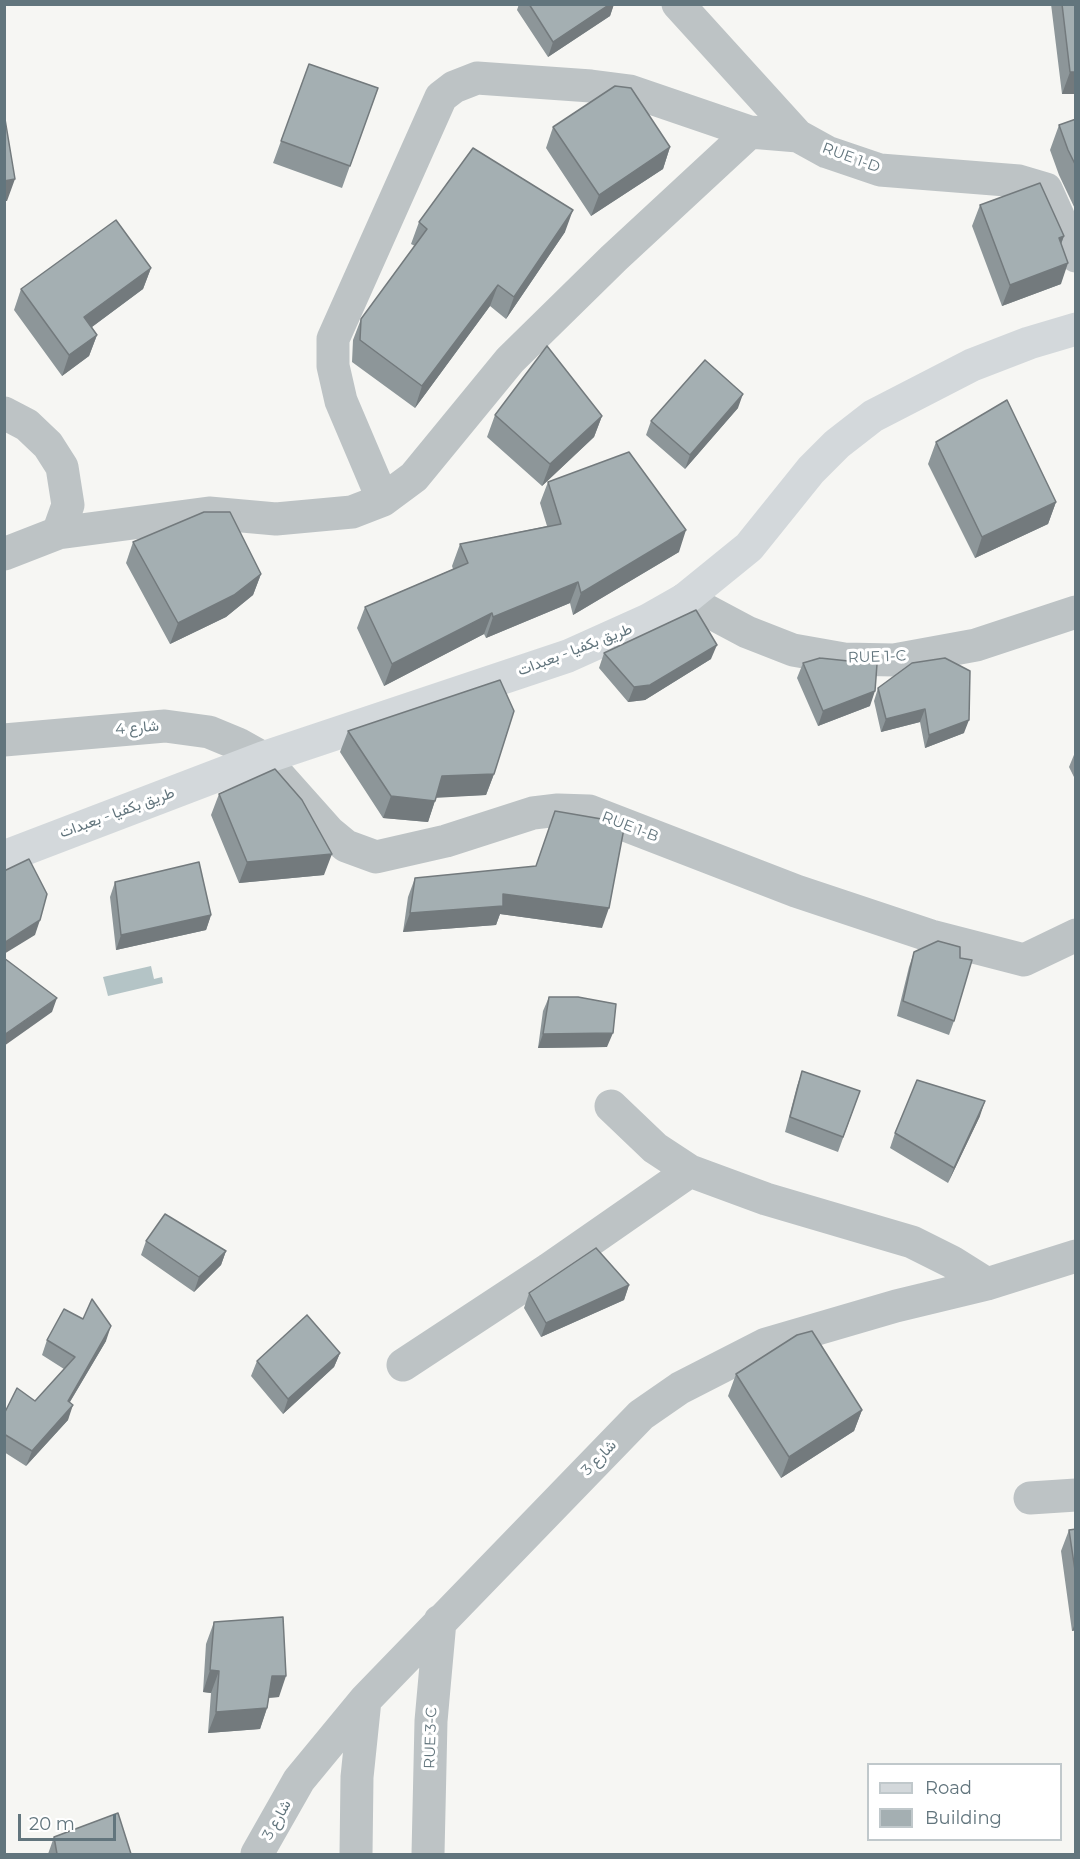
<!DOCTYPE html>
<html>
<head>
<meta charset="utf-8">
<style>
	body { margin:0 }
	#map { position:relative; width:1080px; height:1859px; overflow:hidden; background:#f6f6f3; font-family:Montserrat,sans-serif }
	canvas { display:block }
	.frame { position:absolute; inset:0; border:6px solid #62757d; pointer-events:none }
	.legend { position:absolute; left:867px; top:1763px; width:195px; height:78px; box-sizing:border-box; background:#fff; border:2px solid #c0c8cb; margin:0; padding:8px 10px; list-style:none; font-size:18px; color:#62757d }
	.legend li { display:flex; align-items:center; gap:12px; height:30px }
	.legend b { width:30px; border:2px solid #c0c8cb }
	.scale { position:absolute; left:18px; top:1814px; width:98px; height:27px; box-sizing:border-box; border:3px solid #62757d; border-top:0; padding-left:8px; font-size:18px; line-height:21px; white-space:nowrap; color:#62757d; -webkit-text-stroke:4px #fff; paint-order:stroke }
</style>
</head>
<body>
<div id="map">
<canvas width="1080" height="1859"></canvas>
<div class="frame"></div>
<ul class="legend">
<li><b style="height:8px;background:#d3d8db"></b>Road</li>
<li><b style="height:16px;background:#a4afb2"></b>Building</li>
</ul>
<div class="scale">20 m</div>
</div>
<script>
const g = document.querySelector('canvas').getContext('2d');
g.lineJoin = 'round';
function fillPath(path, color) { g.fillStyle = color; g.fill(path, 'evenodd'); }
const toPath = rows => new Path2D(rows.map(r => 'M' + r).join(''));
function stroke(path, color, width, dash) { g.strokeStyle = color; g.lineWidth = width; g.lineCap = dash ? 'butt' : 'round'; g.setLineDash(dash || []); g.stroke(path); }
function write(font, color, halo, rows, align = 'center') {
  g.font = font + ' Montserrat,Vazirmatn,sans-serif'; g.lineWidth = 6; g.setLineDash([]); g.textBaseline = 'middle'; g.strokeStyle = halo; g.fillStyle = color; for (const [text, x, y, turn = 0] of rows) {
    g.save(); g.translate(x, y); g.rotate((+turn || 0) * Math.PI / 180); g.textAlign = isNaN(turn) ? turn : align; if (halo) g.strokeText(text, 0, 0); g.fillText(text, 0, 0); g.restore();
  }
}
fillPath(toPath([
	[151,966,154,979,162,977,163,983,108,996,103,977]
]), '#b4c4c6');
stroke(toPath([
	[678,4,798,136,827,152,880,170,1019,181,1046,189,1076,256],
	[4,413,27,425,48,445,62,467,68,505,58,533,4,554],
	[383,500,341,401,333,366,333,339,441,97,454,87,477,78,591,86,630,91,750,132,798,136],
	[58,533,209,513,276,519,352,512,383,500,414,477,510,360,614,258,750,132],
	[685,599,747,632,793,650,844,659,894,660,976,645,1076,612],
	[4,740,165,726,209,732,238,744,263,758,329,832,346,846,376,857,446,841,533,813,558,810,589,811,796,891,931,936,1024,960,1076,935],
	[611,1106,655,1148,690,1171,766,1199,912,1242,952,1262,987,1284],
	[403,1365,549,1269,690,1171],
	[1030,1498,1076,1495],
	[257,1854,299,1780,365,1700,641,1415,680,1388,766,1344,896,1306,987,1284,1076,1256],
	[356,1854,357,1777,365,1700],
	[428,1854,431,1721,440,1621]
]), '#bdc3c5', 33);
stroke(toPath([
	[4,857,263,758,568,656,648,620,685,599,749,547,811,470,837,444,873,416,972,365,1029,343,1076,329]
]), '#d3d8db', 33);
fillPath(toPath([
	[519,4,614,4,610,16,548,57,517,10],
	[1051,4,1076,4,1076,94,1062,94],
	[309,64,378,88,342,188,273,163],
	[1076,119,1076,211,1059,175,1050,150,1059,125],
	[553,127,670,147,663,169,591,216,546,148],
	[980,205,1064,236,1061,244,1061,284,1002,306,972,226],
	[419,222,565,232,506,319,490,306,415,408,352,362,353,340,361,319,415,246,411,244],
	[151,268,143,289,92,327,97,335,89,356,62,376,14,310,21,289],
	[738,408,685,469,646,435,651,421],
	[495,415,602,416,594,437,542,486,487,437],
	[936,442,1056,502,1048,524,975,558,928,464],
	[548,482,679,552,573,615,570,603,486,638,484,634,384,686,357,628,365,607,453,569,452,566,460,544,547,526,540,503],
	[133,542,261,574,253,595,226,617,170,644,126,563],
	[604,653,711,659,645,700,628,702,599,668],
	[803,663,870,706,818,726,797,678],
	[912,663,964,733,925,748,920,722,881,732,874,701,878,688],
	[348,731,494,774,486,795,436,797,428,822,383,818,340,752],
	[1076,750,1076,781,1069,767],
	[219,794,324,875,239,883,211,815],
	[415,878,602,928,500,914,496,925,403,932,408,897],
	[115,882,211,915,206,930,116,950,110,897],
	[914,952,954,1021,949,1035,897,1016,909,967],
	[549,997,607,1047,538,1048,543,1011],
	[802,1071,860,1091,838,1152,785,1132,797,1086],
	[980,1116,948,1183,890,1148,895,1133],
	[146,1241,226,1251,221,1265,194,1292,141,1255],
	[629,1285,624,1300,541,1337,524,1308,529,1293],
	[47,1340,106,1341,70,1402,68,1420,26,1466,4,1452,4,1414,35,1401,64,1369,42,1355],
	[340,1353,334,1367,283,1414,251,1376,257,1361],
	[736,1374,862,1410,854,1431,781,1478,728,1396],
	[1076,1529,1076,1630,1072,1631,1061,1551,1069,1530],
	[214,1622,279,1697,269,1698,267,1708,260,1729,208,1733,211,1693,203,1692,206,1644],
	[54,1837,131,1854,48,1854]
]), '#8d9699');
fillPath(toPath([
	[610,4,614,4,610,16,548,57,553,42],
	[1070,72,1076,72,1076,94,1062,94],
	[670,147,663,169,591,216,599,195],
	[15,179,7,201,4,201,4,181],
	[573,210,565,232,506,319,514,297],
	[1064,236,1056,257,1059,238],
	[1068,263,1061,284,1002,306,1010,285],
	[151,268,143,289,77,338,84,317],
	[498,285,490,306,415,408,422,386],
	[97,335,89,356,62,376,69,355],
	[743,394,738,408,685,469,690,455],
	[602,416,594,437,542,486,550,464],
	[1056,502,1048,524,975,558,982,537],
	[686,530,679,552,573,615,581,593],
	[261,574,253,595,226,617,170,644,178,623],
	[578,582,570,603,486,638,493,617],
	[492,613,484,634,384,686,392,664],
	[717,645,711,659,645,700,628,702,634,687],
	[875,691,870,706,818,726,823,711],
	[925,709,920,722,881,732,886,719],
	[969,720,964,733,925,748,929,735],
	[494,774,486,795,434,798,442,776],
	[391,796,435,801,428,822,383,818],
	[332,854,324,875,239,883,247,862],
	[503,894,609,908,602,928,500,914,496,925,403,932,410,913],
	[211,915,206,930,116,950,121,935],
	[40,920,35,935,4,954,4,943],
	[57,998,52,1012,4,1046,4,1035],
	[613,1033,607,1047,538,1048,543,1034],
	[985,1101,980,1116,948,1183,954,1168],
	[226,1251,221,1265,194,1292,199,1277],
	[629,1285,624,1300,541,1337,546,1323],
	[111,1326,106,1341,62,1415,68,1401],
	[340,1353,334,1367,283,1414,288,1399],
	[73,1405,68,1420,26,1466,32,1451],
	[862,1410,854,1431,781,1478,789,1457],
	[1076,1621,1076,1630,1072,1631],
	[210,1670,219,1671,211,1693,203,1692],
	[272,1676,286,1676,279,1697,264,1698],
	[267,1708,260,1729,208,1733,216,1712]
]), '#737a7d');
const building = toPath([
	[529,4,610,4,553,42,529,4],
	[1062,4,1076,4,1076,72,1070,72,1062,4],
	[309,64,378,88,350,166,281,141,309,64],
	[615,86,631,88,670,147,599,195,553,127,615,86],
	[4,113,15,179,4,181,4,113],
	[1076,119,1076,166,1068,150,1059,125,1076,119],
	[473,148,573,210,514,297,498,285,422,386,360,340,361,319,427,229,419,222,473,148],
	[1040,183,1064,236,1059,238,1068,263,1010,285,980,205,1040,183],
	[116,220,151,268,84,317,97,335,69,355,21,289,116,220],
	[547,346,602,416,550,464,495,415,547,346],
	[705,360,743,394,690,455,651,421,705,360],
	[1007,400,1056,502,982,537,936,442,1007,400],
	[629,452,686,530,581,593,578,582,493,617,492,613,392,664,365,607,468,563,460,544,561,524,548,482,629,452],
	[204,512,230,512,261,574,234,595,178,623,133,542,204,512],
	[696,610,717,645,650,685,634,687,604,653,696,610],
	[820,658,877,664,875,691,823,711,803,663,820,658],
	[945,658,970,671,969,720,929,735,925,709,886,719,878,688,912,663,945,658],
	[500,680,514,711,494,774,442,776,435,801,391,796,348,731,500,680],
	[275,769,302,800,332,854,247,862,219,794,275,769],
	[555,811,625,823,609,908,503,894,503,906,410,913,415,878,536,866,555,811],
	[29,859,47,894,40,920,4,943,4,871,29,859],
	[199,862,211,915,121,935,115,882,199,862],
	[938,941,960,947,960,958,972,960,954,1021,903,1001,914,952,938,941],
	[4,958,57,998,4,1035,4,958],
	[549,997,578,997,616,1004,613,1033,543,1034,549,997],
	[802,1071,860,1091,843,1137,790,1117,802,1071],
	[917,1080,985,1101,954,1168,895,1133,917,1080],
	[165,1214,226,1251,199,1277,146,1241,165,1214],
	[596,1248,629,1285,546,1323,529,1293,596,1248],
	[92,1299,111,1326,68,1401,73,1405,32,1451,4,1434,4,1414,17,1388,35,1401,75,1357,47,1340,64,1309,83,1319,92,1299],
	[307,1315,340,1353,288,1399,257,1361,307,1315],
	[812,1331,862,1410,789,1457,736,1374,797,1335,812,1331],
	[1076,1529,1076,1577,1069,1530,1076,1529],
	[283,1617,286,1676,272,1676,267,1708,216,1712,219,1671,210,1670,214,1622,283,1617],
	[118,1813,131,1854,57,1854,54,1837,118,1813]
]);
fillPath(building, '#a4afb2');
stroke(building, '#737a7d', 1.5);
write('15px', '#62757d', '#fff', [
	["RUE 1-D",851,158,20],
	["طريق بكفيا - بعبدات",575,650,-21],
	["RUE 1-C",877,657,-2],
	["شارع 4",137,728,-5],
	["طريق بكفيا - بعبدات",117,813,-20],
	["RUE 1-B",630,827,21],
	["شارع 3",599,1458,-46],
	["RUE 3-C",431,1738,-88],
	["شارع 3",277,1820,-61]
]);
</script>
</body>
</html>
